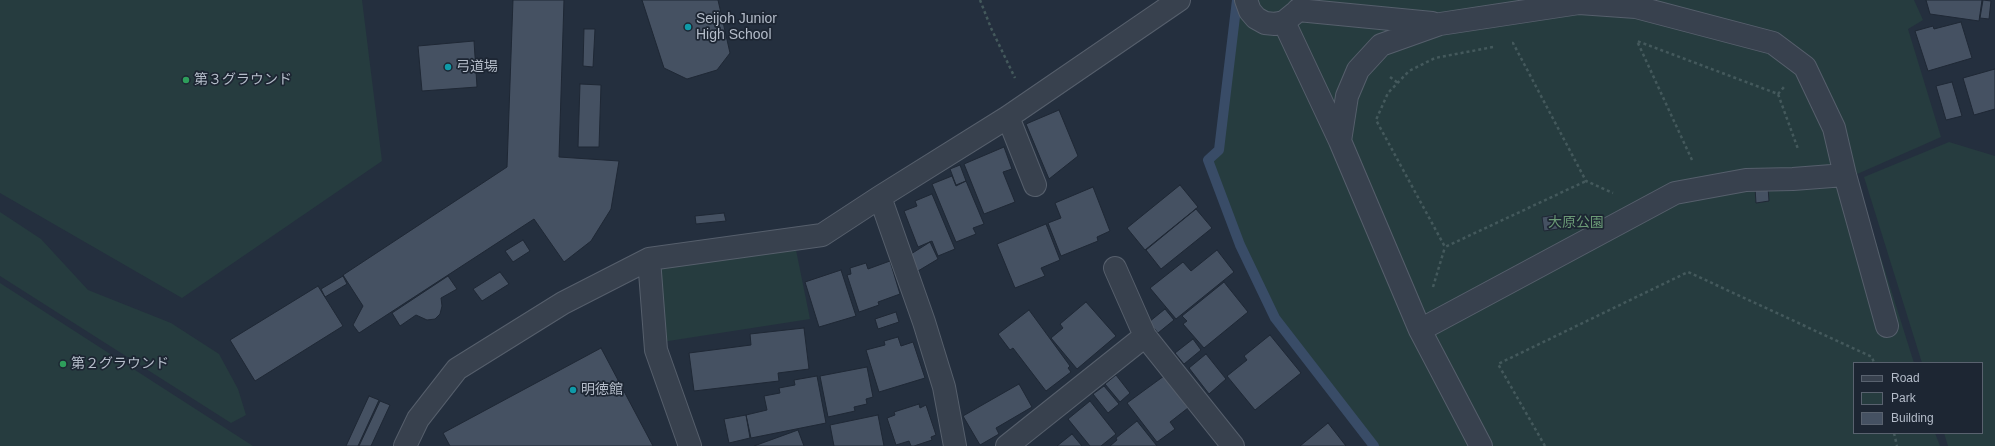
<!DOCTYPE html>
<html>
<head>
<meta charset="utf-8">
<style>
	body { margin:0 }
	#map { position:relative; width:1995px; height:446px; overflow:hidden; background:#242f3e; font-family:Arial,sans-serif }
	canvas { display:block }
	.legend { position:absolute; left:1853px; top:362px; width:130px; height:72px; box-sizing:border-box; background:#1d2633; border:1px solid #59626f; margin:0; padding:5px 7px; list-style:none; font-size:12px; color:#b4bcc9 }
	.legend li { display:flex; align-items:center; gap:8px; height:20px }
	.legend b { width:20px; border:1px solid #59626f }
</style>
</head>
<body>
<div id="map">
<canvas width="1995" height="446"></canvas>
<ul class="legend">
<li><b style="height:5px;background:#38414e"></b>Road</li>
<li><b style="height:11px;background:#263c3f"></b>Park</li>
<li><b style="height:11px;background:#455162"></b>Building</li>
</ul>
</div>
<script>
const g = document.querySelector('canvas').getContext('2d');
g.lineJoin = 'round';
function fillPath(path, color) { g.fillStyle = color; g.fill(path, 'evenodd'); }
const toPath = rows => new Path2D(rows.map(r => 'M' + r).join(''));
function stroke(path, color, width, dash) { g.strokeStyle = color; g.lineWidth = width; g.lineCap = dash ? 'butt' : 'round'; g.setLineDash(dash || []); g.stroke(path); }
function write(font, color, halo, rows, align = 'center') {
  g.font = font + ' Arial,"Noto Sans JP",sans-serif'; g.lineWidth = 3.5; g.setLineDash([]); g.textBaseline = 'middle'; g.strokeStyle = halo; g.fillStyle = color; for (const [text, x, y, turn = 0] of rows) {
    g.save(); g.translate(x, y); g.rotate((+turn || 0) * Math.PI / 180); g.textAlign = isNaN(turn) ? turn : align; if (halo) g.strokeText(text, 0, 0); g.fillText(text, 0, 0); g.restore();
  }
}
fillPath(toPath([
	[0,0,362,0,382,161,182,298,0,193],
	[1241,0,1914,0,1923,20,1908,29,1941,137,1855,175,1914,363,1854,363,1854,433,1935,433,1940,446,1377,446,1277,317,1242,245,1211,160,1222,150],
	[1949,142,1995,156,1995,446,1948,446,1944,433,1982,433,1982,363,1922,363,1864,177],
	[0,212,41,239,88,290,171,323,219,354,238,389,246,415,231,423,0,276],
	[796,250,810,319,662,342,656,273,663,265],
	[0,283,253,446,0,446]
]), '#263c3f');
stroke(toPath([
	[1237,0,1219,150,1208,160,1240,245,1275,318,1374,446]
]), '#394c67', 10);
const building = toPath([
	[513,0,564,0,559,157,619,161,611,209,591,241,564,262,534,219,359,333,353,325,363,306,343,275,507,167,513,0],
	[642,0,718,0,730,53,717,70,687,79,664,68,642,0],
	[1926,0,1982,0,1979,21,1930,14,1926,0],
	[1983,0,1991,1,1989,19,1980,18,1983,0],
	[1961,22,1972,58,1928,71,1915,31,1933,26,1934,29,1961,22],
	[584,29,595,29,593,67,583,66,584,29],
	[474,41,477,87,422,91,418,46,474,41],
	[1995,69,1995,109,1974,115,1963,78,1995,69],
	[1952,82,1962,116,1946,120,1936,86,1952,82],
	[580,84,601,85,599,147,578,147,580,84],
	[1059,110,1078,156,1049,179,1026,124,1059,110],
	[1004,147,1012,169,1003,172,1015,202,984,214,964,164,1004,147],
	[960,165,966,181,956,185,950,169,960,165],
	[952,176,956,186,966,181,984,224,973,228,976,234,956,242,932,184,952,176],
	[1180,185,1198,207,1145,250,1127,228,1180,185],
	[1093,187,1110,231,1097,237,1098,241,1061,256,1048,223,1061,218,1055,203,1093,187],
	[1768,187,1769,201,1756,203,1755,188,1768,187],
	[932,194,955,249,938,256,932,241,918,247,904,211,917,206,915,201,932,194],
	[1196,209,1212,228,1161,269,1146,250,1196,209],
	[724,213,726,221,696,224,695,216,724,213],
	[1556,215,1558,229,1544,231,1542,217,1556,215],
	[1046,224,1060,260,1041,268,1045,276,1015,288,997,244,1046,224],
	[523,240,530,251,513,262,505,251,523,240],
	[930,242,938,259,918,271,911,254,930,242],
	[1217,250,1234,272,1176,319,1150,288,1183,262,1191,271,1217,250],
	[890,261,900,294,878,302,879,305,859,312,847,275,851,274,850,268,866,263,868,269,890,261],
	[841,270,856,316,819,327,805,282,841,270],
	[500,272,509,284,482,301,473,289,500,272],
	[343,276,347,284,325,297,321,289,343,276],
	[448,276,457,289,441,298,442,306,440,314,435,319,427,320,416,315,400,326,392,313,448,276],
	[1224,282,1248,312,1204,348,1183,324,1187,321,1182,316,1224,282],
	[318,286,343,326,255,381,230,340,318,286],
	[1086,302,1116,336,1077,369,1051,338,1063,328,1060,324,1086,302],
	[1165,309,1174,320,1158,333,1149,322,1165,309],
	[1029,310,1070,366,1068,368,1071,372,1046,391,1013,348,1010,350,998,334,1029,310],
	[896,312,899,322,878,329,875,319,896,312],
	[804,328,809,369,778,373,779,381,694,391,689,353,751,345,750,334,804,328],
	[1270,335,1301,373,1255,410,1227,376,1247,360,1244,356,1270,335],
	[898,337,901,346,913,342,925,378,879,392,866,350,885,345,884,341,898,337],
	[1193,339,1201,350,1184,364,1175,353,1193,339],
	[601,348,653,446,450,446,443,433,601,348],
	[1206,354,1226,379,1209,394,1189,368,1206,354],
	[867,367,873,397,866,399,867,404,854,407,855,411,828,417,820,376,867,367],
	[1116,375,1130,393,1120,402,1105,384,1116,375],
	[817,376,826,423,751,438,746,415,767,410,764,396,780,393,779,388,795,385,794,380,817,376],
	[1164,376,1188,408,1170,422,1175,429,1157,442,1127,403,1164,376],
	[1019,384,1032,407,996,428,999,434,980,445,963,416,1019,384],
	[1104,386,1119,404,1108,413,1093,394,1104,386],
	[369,396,379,400,358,446,346,446,369,396],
	[380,401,390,405,371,446,359,446,380,401],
	[1090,401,1116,434,1101,446,1090,446,1068,419,1090,401],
	[919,404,920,408,926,405,936,435,931,437,932,440,914,446,911,446,909,441,896,445,887,418,895,415,894,412,919,404],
	[746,415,750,438,729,443,724,419,746,415],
	[878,415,884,446,834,446,830,425,878,415],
	[1137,421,1157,446,1110,446,1117,440,1116,438,1137,421],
	[1328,423,1346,446,1300,446,1328,423],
	[798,430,804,446,754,446,798,430],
	[1072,434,1082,446,1057,446,1072,434]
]);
fillPath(building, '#455162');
stroke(building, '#1f2835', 1);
const minor = toPath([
	[1246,0,1250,11,1256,18,1265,23,1275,24,1284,22,1295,13],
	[1637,0,1636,7,1773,43,1805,67,1834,128,1845,175,1887,326],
	[1298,10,1432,23],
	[1284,22,1340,141,1420,330,1481,446],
	[1008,117,1035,185],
	[1340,141,1347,96,1358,70,1381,45,1440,24,1579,3,1636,7],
	[880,197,924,322,944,387,955,446],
	[649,259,656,350,690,446],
	[1115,268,1145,336],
	[1420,330,1675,193,1746,180,1793,179,1845,175],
	[405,446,418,419,457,369,563,303,649,259,822,235,880,197,1008,117,1179,0],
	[1007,446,1145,336,1233,446]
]);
stroke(minor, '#565f6c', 24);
stroke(toPath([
	[980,0,991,28,1015,78],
	[1512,43,1513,43,1586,181,1613,193],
	[1493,47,1435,58,1409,71,1388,93,1376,120,1445,247,1586,181],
	[1390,77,1398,83],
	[1778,94,1784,87],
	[1692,160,1637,41,1778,94,1798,149],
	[1433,287,1445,247],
	[1894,433,1897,446],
	[1545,446,1498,364,1688,272,1872,357,1874,363]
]), '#44595c', 2.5, [3, 3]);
stroke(minor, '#38414e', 22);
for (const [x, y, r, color] of [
	[688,27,4,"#0f9aa8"],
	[448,67,4,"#0f9aa8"],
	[186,80,4,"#2e9e5b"],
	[63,364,4,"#2e9e5b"],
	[573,390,4,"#0f9aa8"]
]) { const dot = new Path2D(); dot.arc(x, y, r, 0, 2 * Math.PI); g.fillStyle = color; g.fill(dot); stroke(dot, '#1d2633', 1.5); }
write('14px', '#b4bcc9', '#1d2633', [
	["Seijoh Junior",696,19],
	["High School",696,35],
	["弓道場",456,67],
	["第３グラウンド",194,80],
	["第２グラウンド",71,364],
	["明徳館",581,390]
], 'left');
write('14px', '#6b9a76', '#1d2633', [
	["大原公園",1576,223]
]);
</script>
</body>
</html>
